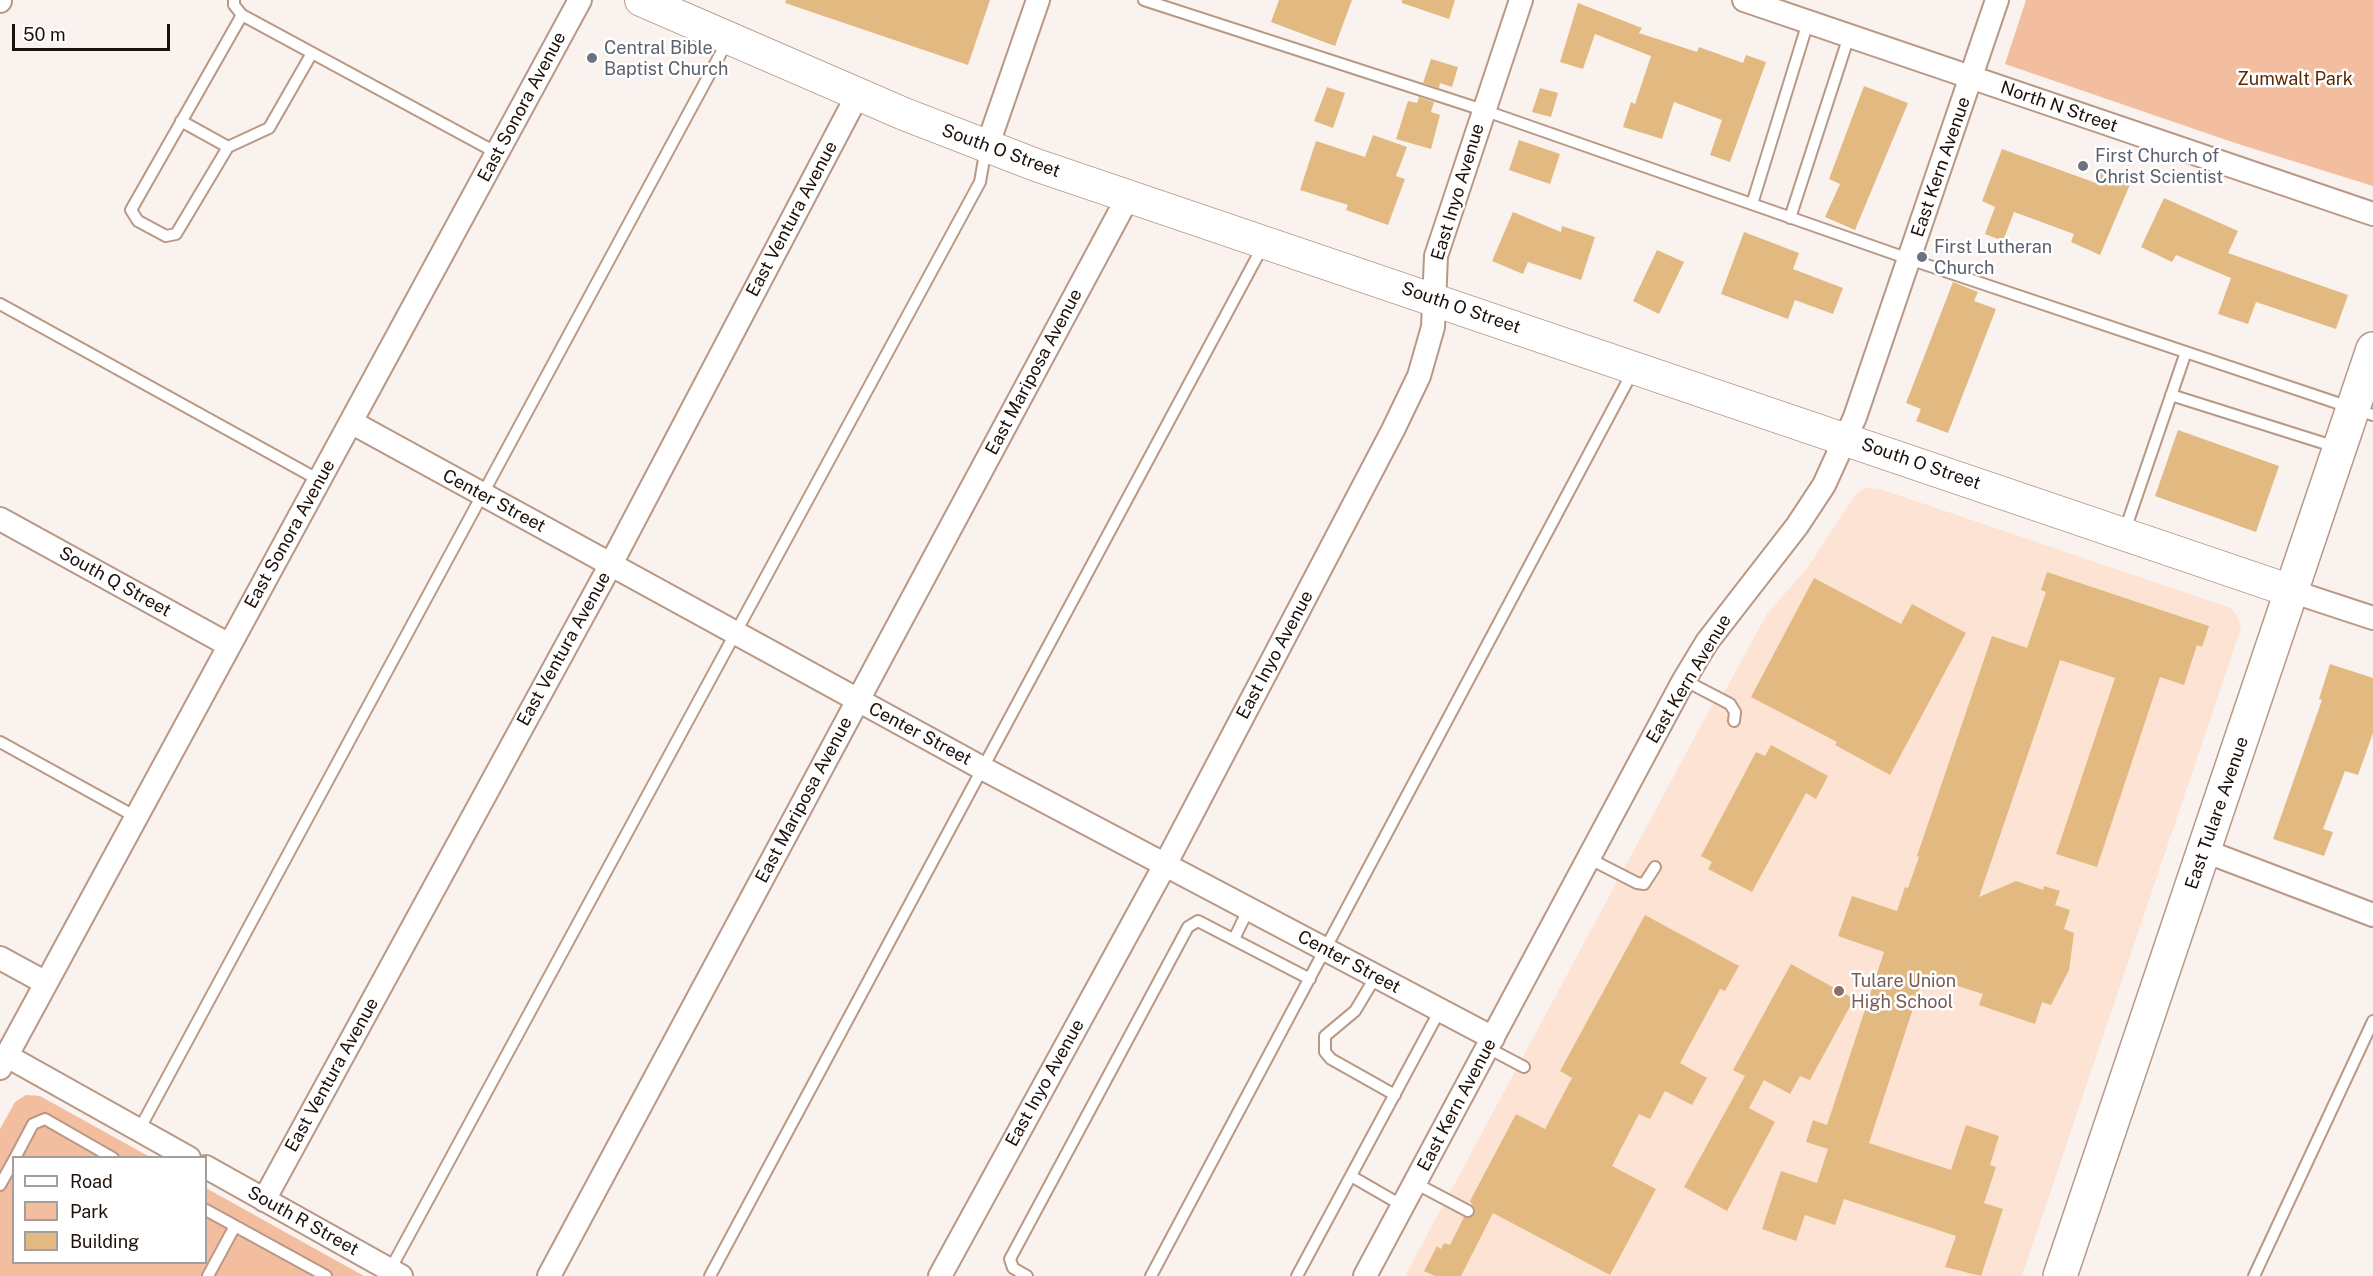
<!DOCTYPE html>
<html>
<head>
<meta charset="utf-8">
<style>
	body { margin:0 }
	#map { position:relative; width:2373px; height:1276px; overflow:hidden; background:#faf2ee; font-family:"Public Sans",sans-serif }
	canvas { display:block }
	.legend { position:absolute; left:12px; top:1156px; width:195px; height:108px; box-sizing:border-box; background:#fff; border:2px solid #a49f9d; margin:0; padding:8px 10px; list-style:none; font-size:18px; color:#1c1009 }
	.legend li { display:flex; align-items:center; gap:12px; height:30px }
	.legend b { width:30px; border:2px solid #a49f9d }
	.scale { position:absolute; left:12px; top:24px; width:158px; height:27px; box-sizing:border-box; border:3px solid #1c1009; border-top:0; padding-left:8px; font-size:18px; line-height:21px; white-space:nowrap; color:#1c1009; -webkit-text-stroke:4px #fff; paint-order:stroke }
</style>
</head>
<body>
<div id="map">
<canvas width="2373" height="1276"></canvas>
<ul class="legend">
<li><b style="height:8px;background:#fff"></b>Road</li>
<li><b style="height:16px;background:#f3be9f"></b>Park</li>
<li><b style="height:16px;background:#e2ba81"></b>Building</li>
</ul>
<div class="scale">50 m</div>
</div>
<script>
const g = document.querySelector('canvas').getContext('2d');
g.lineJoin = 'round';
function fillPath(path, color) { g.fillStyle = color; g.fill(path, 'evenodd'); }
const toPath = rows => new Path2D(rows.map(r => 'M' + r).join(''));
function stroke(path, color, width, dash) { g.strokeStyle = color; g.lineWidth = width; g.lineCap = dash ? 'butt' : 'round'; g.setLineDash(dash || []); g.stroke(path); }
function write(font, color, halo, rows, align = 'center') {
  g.font = font + ' "Public Sans",sans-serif'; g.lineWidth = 5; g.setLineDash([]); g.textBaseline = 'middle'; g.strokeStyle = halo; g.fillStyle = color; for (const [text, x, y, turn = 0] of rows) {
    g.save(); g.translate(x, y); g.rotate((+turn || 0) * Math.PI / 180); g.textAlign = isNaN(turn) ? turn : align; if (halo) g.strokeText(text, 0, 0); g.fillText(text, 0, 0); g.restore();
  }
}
fillPath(toPath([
	[1865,488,1880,489,2231,608,2236,614,2241,628,2022,1276,1405,1276,1712,705,1726,689,1767,614,1808,567,1856,494]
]), '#fde3d4');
fillPath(toPath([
	[2026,0,2373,0,2373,186,2235,143,2005,64],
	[26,1095,40,1096,150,1157,14,1158,14,1262,206,1262,206,1188,364,1276,0,1276,0,1129,15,1102]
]), '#f3be9f');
fillPath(toPath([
	[786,0,990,0,968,65,785,3],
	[1279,0,1352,0,1335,46,1271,22],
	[1402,0,1455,0,1449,19,1402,3],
	[1578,3,1642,28,1639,33,1697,52,1699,47,1743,63,1746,55,1766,62,1730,162,1710,155,1722,120,1674,102,1662,139,1623,127,1631,102,1635,104,1651,56,1595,34,1583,69,1560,62],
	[1431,59,1458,67,1452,87,1440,83,1439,88,1423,83],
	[1864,86,1908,103,1855,230,1825,217,1840,184,1829,179],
	[1327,87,1345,93,1333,128,1314,121],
	[1540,88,1558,93,1551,117,1532,112],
	[1419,97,1434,102,1431,112,1440,115,1431,149,1396,139,1408,101,1417,103],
	[1373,135,1407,147,1396,176,1405,179,1388,225,1346,210,1348,205,1300,190,1316,141,1365,157],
	[1519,140,1560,154,1550,184,1509,170],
	[2002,149,2096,183,2101,170,2131,182,2100,255,2071,242,2074,234,2014,212,2003,241,1985,234,1995,207,1982,201],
	[2164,198,2238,231,2228,253,2348,295,2336,329,2256,302,2248,324,2218,314,2231,278,2176,255,2172,262,2141,247],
	[1513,212,1561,232,1562,226,1595,237,1581,280,1528,262,1523,274,1492,261],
	[1744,232,1799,253,1793,269,1843,288,1833,314,1795,300,1788,319,1721,294],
	[1657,250,1684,262,1659,314,1633,301],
	[1953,282,1978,292,1974,301,1996,309,1948,433,1916,421,1921,409,1906,403],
	[2178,430,2279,466,2256,532,2155,496],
	[2047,572,2209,626,2202,647,2197,645,2184,685,2160,677,2097,867,2056,854,2115,678,2060,660,1979,897,2016,881,2043,890,2044,886,2060,891,2055,905,2070,910,2064,929,2074,933,2069,970,2051,1005,2042,1002,2035,1024,1979,1005,1983,994,1924,975,1869,1143,1951,1170,1966,1125,1999,1136,1990,1165,1996,1167,1984,1203,2003,1209,1981,1276,1945,1267,1956,1236,1844,1199,1835,1225,1805,1215,1796,1241,1762,1229,1781,1171,1817,1183,1828,1149,1806,1142,1813,1120,1827,1125,1884,952,1838,936,1852,896,1897,911,1905,887,1908,888,1919,857,1917,856,1992,636,2027,648,2046,592,2041,590],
	[1814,578,1901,624,1912,604,1966,633,1890,775,1835,745,1837,742,1751,697],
	[2330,664,2373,678,2373,733,2358,775,2345,771,2323,829,2333,832,2324,856,2273,839,2322,700,2319,699],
	[1771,745,1828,776,1816,799,1806,793,1752,892,1708,869,1712,862,1701,856,1756,752,1765,756],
	[1645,915,1739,966,1725,991,1720,989,1680,1063,1707,1078,1692,1105,1665,1091,1650,1119,1639,1114,1612,1166,1656,1189,1610,1275,1493,1213,1461,1276,1435,1276,1424,1271,1437,1246,1441,1249,1444,1243,1450,1245,1464,1217,1474,1215,1475,1210,1470,1201,1516,1114,1545,1129,1572,1078,1560,1071],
	[1791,964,1854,999,1810,1080,1800,1076,1790,1094,1764,1080,1749,1108,1775,1122,1727,1211,1684,1187,1745,1076,1733,1070]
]), '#e2ba81');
const lane = toPath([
	[234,0,234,5,242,15,497,153],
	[1144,0,1483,110,1909,259,2373,415],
	[242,15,131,210,138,221,166,236,176,234,228,147,269,128,312,53],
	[181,121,228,147],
	[1752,204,1808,22],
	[1790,218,1849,36],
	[0,304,319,480],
	[2171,395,2336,447],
	[2124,533,2186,352],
	[1684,680,1730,704,1735,712,1734,721],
	[0,742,136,817],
	[1588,858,1637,883,1644,884,1655,867],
	[1234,939,1249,908],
	[1376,976,1355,1011,1325,1036,1325,1052,1331,1059,1395,1095],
	[1488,1048,1524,1067],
	[139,1130,728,40],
	[15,1158,33,1124,45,1119,113,1158],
	[1351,1176,1403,1206],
	[1415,1183,1468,1211],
	[0,1185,14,1160],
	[206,1210,326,1276],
	[390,1270,980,182,986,148],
	[208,1276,235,1226],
	[710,1276,1264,244],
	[1027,1276,1013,1268,1010,1259,1188,927,1198,921,1310,979],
	[1151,1276,1633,371],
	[1297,1276,1440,1010],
	[2254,1276,2373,1021]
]);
const street = toPath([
	[1744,0,2373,214],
	[0,1,0,0],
	[987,147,1038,0],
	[351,422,982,768,1493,1038],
	[0,519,229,645],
	[2291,591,2373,618],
	[2205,851,2373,915],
	[0,958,46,983],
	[7,1056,189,1158],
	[0,1068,580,0],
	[206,1167,401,1276],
	[264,1200,611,564,858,94],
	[549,1276,1128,197],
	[940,1276,1166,863,1393,430,1419,376,1433,327,1436,256,1521,0],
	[1365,1276,1684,680,1707,642,1797,526,1824,485,1855,417,1997,0]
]);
const secondary = toPath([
	[641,0,904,114,1036,165,2291,591]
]);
const primary = toPath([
	[2060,1276,2373,349]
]);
stroke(lane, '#b99885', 14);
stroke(street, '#b99885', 26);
stroke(secondary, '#b99885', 34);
stroke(primary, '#b99885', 36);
stroke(lane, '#fff', 10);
stroke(street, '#fff', 22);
stroke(secondary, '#fff', 32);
stroke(primary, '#fff', 33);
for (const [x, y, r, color] of [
	[592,58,6,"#6b7280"],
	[2083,166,6,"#6b7280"],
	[1922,257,6,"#6b7280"],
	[1839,991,6,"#8d6e63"]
]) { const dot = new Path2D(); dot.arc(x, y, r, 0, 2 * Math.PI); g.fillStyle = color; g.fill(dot); stroke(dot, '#fff', 2); }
write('18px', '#5b616d', '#fff', [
	["Central Bible",604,48],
	["Baptist Church",604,69],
	["First Church of",2095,156],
	["Christ Scientist",2095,177],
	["First Lutheran",1934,247],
	["Church",1934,268]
], 'left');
write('18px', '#5e2800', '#fff', [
	["Zumwalt Park",2295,79]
]);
write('18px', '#1c1009', '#fff', [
	["East Sonora Avenue",522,107,-62],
	["North N Street",2059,107,19],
	["South O Street",1001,151,20],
	["East Kern Avenue",1941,167,-71],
	["East Inyo Avenue",1458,192,-73],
	["East Ventura Avenue",792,219,-62],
	["South O Street",1461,308,19],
	["East Mariposa Avenue",1034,372,-62],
	["South O Street",1921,464,19],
	["Center Street",494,501,28],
	["East Sonora Avenue",290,534,-61],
	["South Q Street",115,582,29],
	["East Ventura Avenue",564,649,-61],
	["East Inyo Avenue",1275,655,-62],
	["East Kern Avenue",1689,679,-59],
	["Center Street",920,734,28],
	["East Mariposa Avenue",804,800,-62],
	["East Tulare Avenue",2217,813,-71],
	["Center Street",1349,962,28],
	["East Ventura Avenue",332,1075,-61],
	["East Inyo Avenue",1045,1083,-61],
	["East Kern Avenue",1457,1105,-62],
	["South R Street",303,1221,29]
]);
write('18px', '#785e54', '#fff', [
	["Tulare Union",1851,981],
	["High School",1851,1002]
], 'left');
</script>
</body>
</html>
